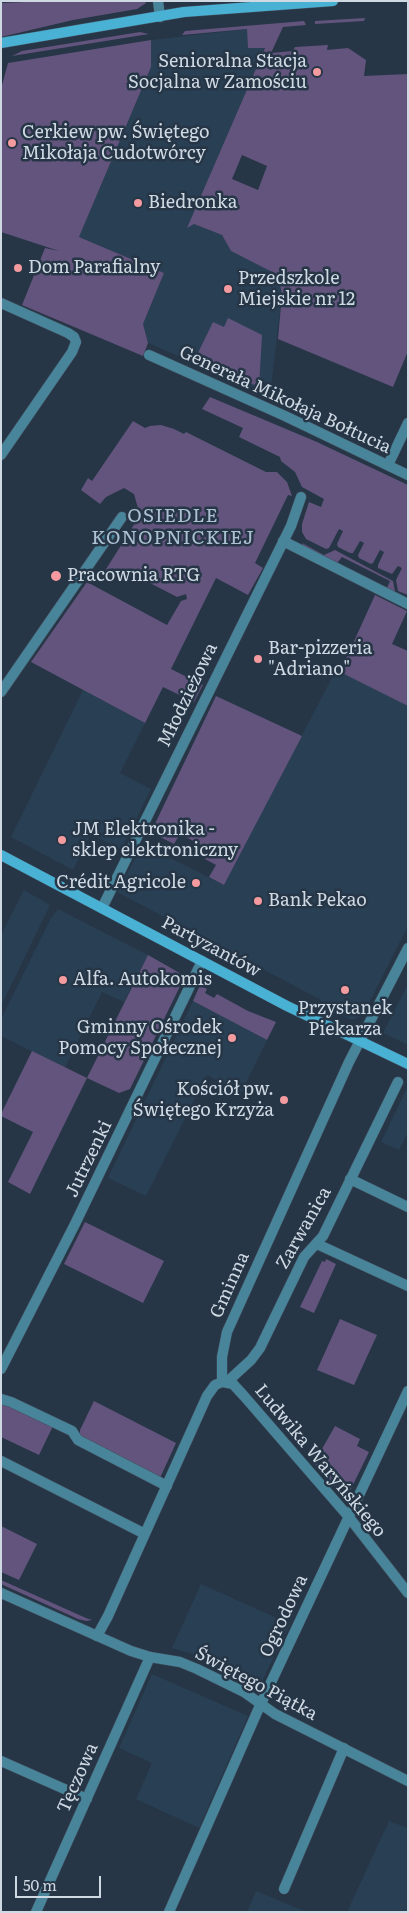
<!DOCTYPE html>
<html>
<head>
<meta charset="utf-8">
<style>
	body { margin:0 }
	#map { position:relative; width:409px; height:1913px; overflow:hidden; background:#263646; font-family:Literata,serif }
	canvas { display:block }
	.frame { position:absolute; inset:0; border:2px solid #cfd9e3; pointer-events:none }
	.scale { position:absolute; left:15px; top:1876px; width:86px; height:22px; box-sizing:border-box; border:2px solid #cfd9e3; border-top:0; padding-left:6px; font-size:15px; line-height:18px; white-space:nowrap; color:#cfd9e3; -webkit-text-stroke:4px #263646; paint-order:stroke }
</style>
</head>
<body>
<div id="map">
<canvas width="409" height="1913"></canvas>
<div class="frame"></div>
<div class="scale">50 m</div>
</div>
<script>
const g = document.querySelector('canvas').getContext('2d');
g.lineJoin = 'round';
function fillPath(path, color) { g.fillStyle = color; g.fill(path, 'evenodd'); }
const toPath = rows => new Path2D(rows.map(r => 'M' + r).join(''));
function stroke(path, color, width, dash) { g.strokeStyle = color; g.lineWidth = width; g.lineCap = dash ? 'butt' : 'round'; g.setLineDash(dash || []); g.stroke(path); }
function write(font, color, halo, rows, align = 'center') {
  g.font = font + ' Literata,serif'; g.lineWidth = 5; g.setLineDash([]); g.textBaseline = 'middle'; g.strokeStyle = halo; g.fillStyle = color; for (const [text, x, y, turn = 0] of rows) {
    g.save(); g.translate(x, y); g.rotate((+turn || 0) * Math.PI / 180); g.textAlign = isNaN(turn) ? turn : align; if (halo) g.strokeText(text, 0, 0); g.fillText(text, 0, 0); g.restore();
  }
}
fillPath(toPath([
	[248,29,265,47,188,227,194,224,222,235,231,251,278,274,282,294,270,395,148,343,143,324,164,273,79,237,151,67,151,40],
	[336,670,408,706,408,926,364,1013,361,1016,354,1019,349,1019,320,1004,321,1000,117,892,143,844,224,885],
	[83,690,145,723,120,773,151,789,121,850,91,834,73,870,11,837],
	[24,890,50,905,1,1006,1,935],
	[58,909,148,955,124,1002,102,992,65,1068,1,1036,1,1019,51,918],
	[408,984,408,1045,383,1033],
	[193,1001,267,1040,241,1093,207,1075,146,1196,108,1178],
	[408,1086,408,1132,399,1150,381,1142],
	[201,1584,290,1624,262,1681,258,1683,196,1655,172,1648],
	[152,1674,248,1716,199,1828,136,1799,152,1763,119,1748],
	[389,1821,408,1828,408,1912,347,1912],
	[256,1891,307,1912,247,1912]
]), '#293f54');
fillPath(toPath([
	[50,1,145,1,146,3,137,9,73,20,1,37,1,3],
	[365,18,364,21,315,24,315,21],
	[304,21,306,25,283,27,271,53,293,51,295,47,328,45,327,50,348,48,366,60,364,76,408,74,408,351,393,387,278,339,282,294,278,275,231,251,222,235,194,224,187,228,265,48,248,48,247,29,182,35,185,31],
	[242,155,267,166,258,190,232,179],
	[140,32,149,34,12,56,22,51],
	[151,40,151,67,79,237,164,273,143,324,148,343,143,356,22,305,45,248,59,251,1,232,1,89,8,63],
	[228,318,262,335,259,387,195,359,213,322,224,327],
	[210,397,317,442,408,485,408,595,398,591,396,580,402,568,398,566,392,574,378,568,378,565,384,552,380,550,373,563,371,564,359,558,358,555,364,543,360,541,353,553,350,553,338,547,337,544,343,531,339,529,329,548,326,549,306,539,302,532,302,524,309,502,321,507,324,499,302,487,295,472,281,461,280,457,239,437,243,428,202,409],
	[133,421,145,428,150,426,161,425,174,429,184,434,186,432,266,472,277,472,287,482,292,496,288,495,255,563,263,568,248,595,216,578,171,669,203,685,194,702,163,687,145,723,31,662,87,582,167,625,181,601,187,599,186,594,177,597,123,569,121,572,112,568,107,577,103,574,140,515,134,494,124,488,106,497,100,504,81,490,88,478,92,481],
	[302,543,324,555,335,550,393,581,395,591,394,592,387,588,390,581,342,557,337,563,304,547],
	[375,595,407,611,392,644,408,651,408,706,340,672],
	[216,696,302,736,224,885,209,877,216,865,205,859,209,849,180,834,174,844,154,834,152,830],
	[148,955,185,976,130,1089,119,1093,87,1078,30,1194,8,1182,33,1132,1,1116,1,1114,32,1051,87,1078],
	[200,985,207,989,205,993,214,998,217,994,248,1011,276,1022,267,1040,193,1001],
	[85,1222,164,1261,143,1303,64,1264],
	[326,1259,336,1264,314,1313,300,1307,322,1261,325,1262],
	[340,1319,377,1335,354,1385,317,1370],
	[94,1401,176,1443,160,1478,80,1436,80,1430],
	[1,1403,53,1426,39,1455,1,1437],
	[335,1426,360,1439,357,1446,369,1452,350,1491,344,1493,339,1492,314,1463],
	[1,1526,37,1544,19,1580,1,1572],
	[1,1580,86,1618,92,1620,86,1621,78,1619,1,1584]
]), '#62547d');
const minor = toPath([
	[158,1,160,17],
	[1,303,68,333,74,337,76,342,72,352,1,455],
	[149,355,285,416,408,475],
	[388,465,408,423],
	[283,541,408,604],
	[1,692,122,517],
	[102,908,291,526,301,497],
	[350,1179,408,1207],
	[317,1244,408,1286],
	[1,1369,75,1224,202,961],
	[222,1382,222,1357,227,1332,349,1062,408,948],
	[223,1382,233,1384,244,1396,348,1516,408,1593],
	[227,1382,251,1360,260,1348,304,1257,323,1236,398,1082],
	[1,1399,11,1402,72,1431,78,1440,167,1486],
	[1,1461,145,1534],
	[97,1636,108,1616,207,1396,215,1385,222,1382],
	[1,1761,87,1799],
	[284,1889,344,1748],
	[36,1912,150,1657],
	[169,1912,258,1710,408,1391]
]);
const tertiary = toPath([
	[1,1593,131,1651,150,1657,180,1662,197,1669,244,1692,275,1714,408,1781]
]);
const secondary = toPath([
	[1,43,184,12,333,1],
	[1,855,287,1006,408,1064]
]);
stroke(minor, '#445362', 11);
stroke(tertiary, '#445362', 11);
stroke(secondary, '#445362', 11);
stroke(minor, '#48859a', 10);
stroke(tertiary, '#48859a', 10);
stroke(secondary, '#48b1d4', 10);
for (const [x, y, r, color] of [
	[317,72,5,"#f49b9f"],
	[12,143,5,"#f49b9f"],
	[138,203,5,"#f49b9f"],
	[18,268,5,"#f49b9f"],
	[228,289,5,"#f49b9f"],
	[56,576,6,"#f49b9f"],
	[258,659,5,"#f49b9f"],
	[62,840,5,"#f49b9f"],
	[196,883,5,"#f49b9f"],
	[258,901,5,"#f49b9f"],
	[63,980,5,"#f49b9f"],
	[345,990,5,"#f49b9f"],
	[232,1038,5,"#f49b9f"],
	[284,1100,5,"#f49b9f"]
]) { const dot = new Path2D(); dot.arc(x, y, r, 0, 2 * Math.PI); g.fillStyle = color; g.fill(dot); stroke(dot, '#263646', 2); }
write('18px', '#cfd9e3', '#263646', [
	["Senioralna Stacja",307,62,"right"],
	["Socjalna w Zamościu",307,83,"right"],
	["Cerkiew pw. Świętego",22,133],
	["Mikołaja Cudotwórcy",22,154],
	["Biedronka",148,203],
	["Dom Parafialny",28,268],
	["Przedszkole",238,279],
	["Miejskie nr 12",238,300],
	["Pracownia RTG",67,576],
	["Bar-pizzeria",268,649],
	["\"Adriano\"",268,670],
	["JM Elektronika -",72,830],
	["sklep elektroniczny",72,851],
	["Crédit Agricole",186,883,"right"],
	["Bank Pekao",268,901],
	["Alfa. Autokomis",73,980],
	["Przystanek",345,1009,"center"],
	["Piekarza",345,1030,"center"],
	["Gminny Ośrodek",222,1028,"right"],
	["Pomocy Społecznej",222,1049,"right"],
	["Kościół pw.",274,1090,"right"],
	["Świętego Krzyża",274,1111,"right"]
], 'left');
write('18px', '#cfd9e3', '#263646', [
	["Generała Mikołaja Bołtucia",285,400,25],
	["Młodzieżowa",188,695,-64],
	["Partyzantów",211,947,28],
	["Jutrzenki",89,1159,-64],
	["Zarwanica",304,1228,-60],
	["Gminna",230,1285,-66],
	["Ludwika Waryńskiego",320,1461,50],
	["Ogrodowa",284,1616,-65],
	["Świętego Piątka",256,1684,28],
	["Tęczowa",78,1778,-66]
]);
g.letterSpacing = '1px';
write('19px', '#adc1d5', '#263646', [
	["OSIEDLE",173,516],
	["KONOPNICKIEJ",173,538]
]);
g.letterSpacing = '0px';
</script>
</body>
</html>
